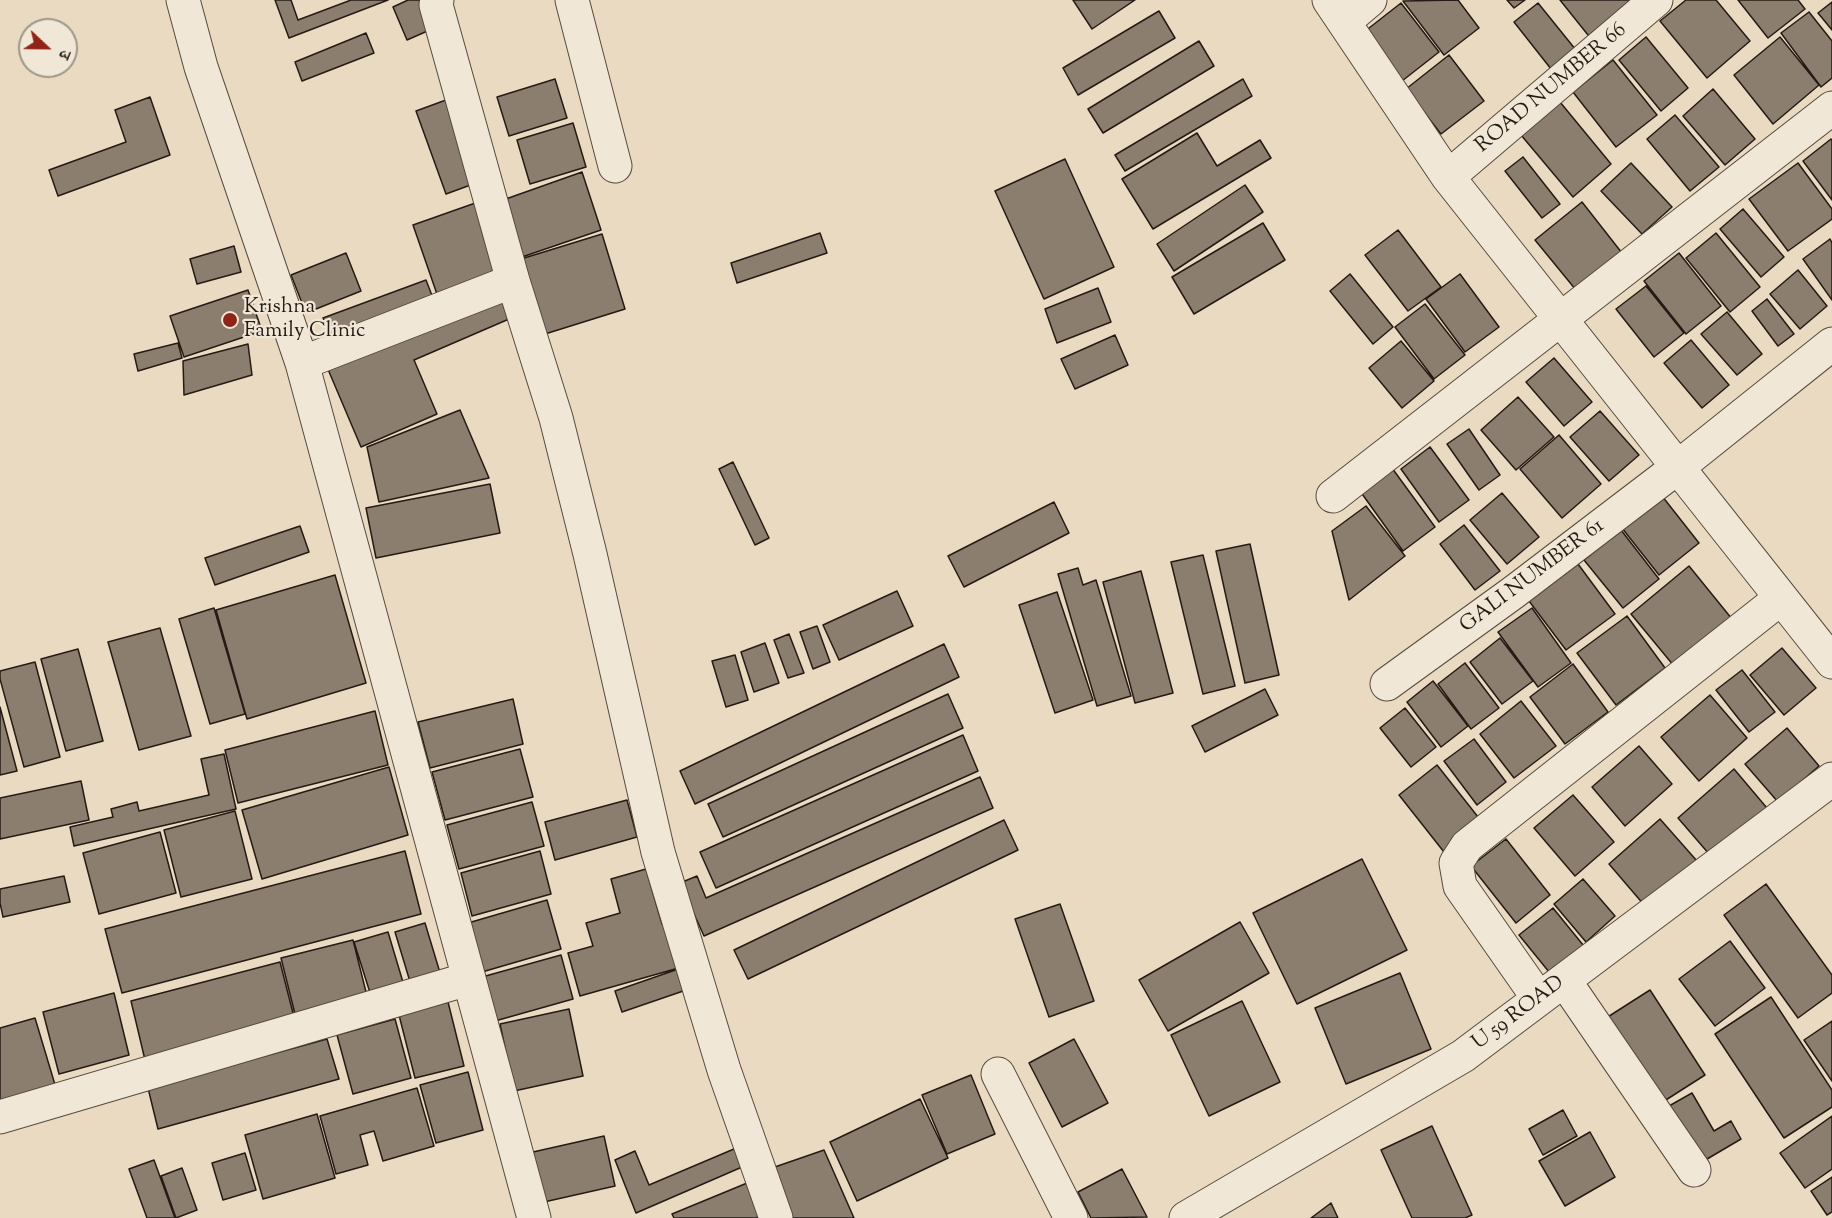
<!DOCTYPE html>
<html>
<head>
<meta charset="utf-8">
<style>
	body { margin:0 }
	#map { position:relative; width:1832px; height:1218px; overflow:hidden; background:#eadac1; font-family:"Sorts Mill Goudy","Noto Serif Devanagari",serif }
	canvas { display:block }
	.north { position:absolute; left:18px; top:18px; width:60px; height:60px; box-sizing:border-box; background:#f1e7d7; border:2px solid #9f9589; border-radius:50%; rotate:112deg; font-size:16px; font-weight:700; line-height:24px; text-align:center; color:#251b14 }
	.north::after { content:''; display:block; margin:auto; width:21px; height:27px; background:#8f2418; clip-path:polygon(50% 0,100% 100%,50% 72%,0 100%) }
</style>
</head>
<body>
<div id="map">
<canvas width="1832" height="1218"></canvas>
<div class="north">उ</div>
</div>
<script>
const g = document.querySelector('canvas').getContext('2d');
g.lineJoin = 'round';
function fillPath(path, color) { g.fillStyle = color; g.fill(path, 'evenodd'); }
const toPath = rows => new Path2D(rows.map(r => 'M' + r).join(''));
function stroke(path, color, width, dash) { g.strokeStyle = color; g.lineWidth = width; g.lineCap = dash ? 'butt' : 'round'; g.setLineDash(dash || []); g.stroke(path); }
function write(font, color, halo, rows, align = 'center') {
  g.font = font + ' "Sorts Mill Goudy",serif'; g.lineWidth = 4.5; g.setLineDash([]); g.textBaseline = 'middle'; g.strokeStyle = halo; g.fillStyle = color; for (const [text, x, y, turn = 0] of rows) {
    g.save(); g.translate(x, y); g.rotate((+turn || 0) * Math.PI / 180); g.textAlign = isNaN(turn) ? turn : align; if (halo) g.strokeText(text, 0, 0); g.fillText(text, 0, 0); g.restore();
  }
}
const building = toPath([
	[275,0,291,0,298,20,351,0,388,0,289,38,275,0],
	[408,0,419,0,432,29,407,40,393,7,408,0],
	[1073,0,1135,0,1092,29,1073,0],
	[1458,0,1479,28,1444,55,1403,1,1458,0],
	[1507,0,1525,0,1514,8,1507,0],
	[1560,0,1642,0,1592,40,1560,0],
	[1686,0,1716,0,1750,41,1707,78,1660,21,1686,0],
	[1738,0,1798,0,1805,9,1768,38,1738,0],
	[1832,2,1832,30,1818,13,1832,2],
	[1401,3,1439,52,1402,81,1364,32,1401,3],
	[1538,3,1580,55,1555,74,1514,22,1538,3],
	[1159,11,1175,38,1078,95,1063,68,1159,11],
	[1809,12,1832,41,1832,78,1821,87,1781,33,1809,12],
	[366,33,374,53,302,81,295,62,366,33],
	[1646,37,1688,88,1661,111,1619,60,1646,37],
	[1780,37,1819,85,1773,124,1734,75,1780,37],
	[1199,41,1214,66,1103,133,1088,109,1199,41],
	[1449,55,1484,101,1441,134,1406,89,1449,55],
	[1613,60,1657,115,1616,147,1573,92,1613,60],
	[555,79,567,118,509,136,497,97,555,79],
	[1243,79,1252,96,1125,171,1115,155,1243,79],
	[1713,89,1755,139,1725,165,1683,116,1713,89],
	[150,97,170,155,58,196,49,170,126,142,115,110,150,97],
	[446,100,476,183,446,194,416,111,446,100],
	[1560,102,1611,164,1573,197,1521,135,1560,102],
	[1675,115,1719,167,1690,191,1647,139,1675,115],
	[573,123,586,167,530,184,517,140,573,123],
	[1197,133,1217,166,1260,140,1271,158,1153,229,1122,179,1197,133],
	[1831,139,1832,141,1832,200,1803,161,1831,139],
	[1523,157,1560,204,1542,218,1505,171,1523,157],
	[1065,159,1114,267,1044,299,995,191,1065,159],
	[1631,163,1672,207,1642,234,1601,191,1631,163],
	[1798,163,1832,209,1832,219,1788,251,1749,199,1798,163],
	[582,172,601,230,522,257,503,200,582,172],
	[1245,185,1263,212,1174,271,1157,244,1245,185],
	[481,201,506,274,438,297,413,225,481,201],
	[1582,202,1622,253,1576,290,1535,240,1582,202],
	[1743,209,1784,257,1761,277,1720,229,1743,209],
	[1263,223,1285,260,1194,314,1172,277,1263,223],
	[1398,230,1441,287,1408,311,1365,255,1398,230],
	[820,233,827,253,737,283,731,263,820,233],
	[1716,233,1760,287,1730,312,1686,258,1716,233],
	[602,234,625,309,545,334,521,259,602,234],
	[1830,239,1832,243,1832,300,1803,259,1830,239],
	[234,246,241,272,197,284,190,259,234,246],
	[346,253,361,291,306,313,291,275,346,253],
	[1679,253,1721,306,1686,334,1644,281,1679,253],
	[1798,270,1827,306,1800,329,1770,294,1798,270],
	[1350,274,1393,327,1373,344,1330,291,1350,274],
	[1460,274,1499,327,1465,352,1426,299,1460,274],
	[426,280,436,306,334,344,323,318,426,280],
	[1646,286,1684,333,1654,357,1616,309,1646,286],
	[1098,288,1111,322,1057,343,1045,309,1098,288],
	[248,290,262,331,184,357,170,316,248,290],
	[505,291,516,316,414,360,437,414,361,447,327,367,505,291],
	[1767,299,1794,334,1778,346,1752,311,1767,299],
	[1425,304,1465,355,1434,379,1395,327,1425,304],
	[1727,312,1762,354,1737,375,1701,334,1727,312],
	[1115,335,1128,365,1075,389,1061,359,1115,335],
	[1691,340,1729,385,1702,408,1664,363,1691,340],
	[1401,341,1434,381,1402,408,1369,368,1401,341],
	[178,343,182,358,138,371,134,354,178,343],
	[248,344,252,375,184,395,183,361,248,344],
	[1554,358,1592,402,1564,426,1526,382,1554,358],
	[1518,397,1554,437,1516,470,1481,430,1518,397],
	[460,410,489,478,379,502,367,447,460,410],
	[1600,411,1639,455,1609,481,1570,437,1600,411],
	[1469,429,1500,475,1479,490,1447,444,1469,429],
	[1559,435,1601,484,1562,518,1520,469,1559,435],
	[1430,447,1469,500,1439,522,1401,469,1430,447],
	[733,462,769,538,755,545,719,469,733,462],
	[1392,468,1435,527,1403,551,1360,491,1392,468],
	[490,484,500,533,376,558,366,508,490,484],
	[1502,493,1539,537,1507,564,1470,520,1502,493],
	[1662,496,1699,543,1659,575,1622,528,1662,496],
	[1054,502,1069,533,964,587,948,556,1054,502],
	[1366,506,1405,556,1349,600,1332,531,1366,506],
	[1464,525,1500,571,1475,590,1440,544,1464,525],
	[300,526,309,552,215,585,205,558,300,526],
	[1621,530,1659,579,1623,608,1584,560,1621,530],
	[1250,544,1279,675,1245,683,1216,551,1250,544],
	[1203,555,1235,686,1203,694,1171,562,1203,555],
	[1578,564,1615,614,1566,650,1529,601,1578,564],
	[1689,566,1732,619,1674,666,1631,614,1689,566],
	[1078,568,1083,585,1096,580,1131,696,1097,706,1058,574,1078,568],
	[1141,571,1173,693,1135,703,1103,582,1141,571],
	[335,575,366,683,247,719,216,610,335,575],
	[897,591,913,626,839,660,823,625,897,591],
	[1057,592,1093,700,1055,713,1019,605,1057,592],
	[214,608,245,714,210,724,179,619,214,608],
	[1532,608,1571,663,1538,687,1498,632,1532,608],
	[1627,616,1665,668,1616,705,1577,653,1627,616],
	[817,626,830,662,813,669,800,632,817,626],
	[160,628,191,736,139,750,108,642,160,628],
	[789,634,804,673,788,678,774,640,789,634],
	[1500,638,1533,681,1502,704,1470,662,1500,638],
	[765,643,779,683,754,692,741,652,765,643],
	[944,644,959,677,695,804,680,771,944,644],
	[1782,648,1816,688,1784,715,1750,675,1782,648],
	[78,649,103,741,66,751,41,659,78,649],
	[735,655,748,700,726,707,712,661,735,655],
	[35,662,60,757,24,767,0,679,0,671,35,662],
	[1465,663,1499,708,1471,729,1438,684,1465,663],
	[1573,664,1608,712,1565,744,1530,697,1573,664],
	[1742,670,1775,712,1749,732,1716,690,1742,670],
	[1433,681,1468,726,1441,747,1407,702,1433,681],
	[1265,689,1278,715,1205,752,1192,726,1265,689],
	[948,694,963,728,723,837,708,804,948,694],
	[1710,695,1747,738,1699,781,1661,737,1710,695],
	[513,699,523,744,430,768,418,722,513,699],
	[1521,701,1556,746,1514,778,1480,734,1521,701],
	[0,707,17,771,0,775,0,707],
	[1405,708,1436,747,1411,767,1380,728,1405,708],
	[375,711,388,765,238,803,225,750,375,711],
	[1787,728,1819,766,1778,802,1745,764,1787,728],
	[963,735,978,771,716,888,700,852,963,735],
	[1474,739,1506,782,1477,805,1444,761,1474,739],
	[1639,746,1672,784,1625,826,1592,787,1639,746],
	[520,749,533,797,445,820,432,772,520,749],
	[224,754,236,809,74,846,70,827,113,817,111,809,137,802,139,811,209,795,201,759,224,754],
	[1437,765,1482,822,1444,852,1399,795,1437,765],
	[389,767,408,835,262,879,242,810,389,767],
	[1734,769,1772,814,1716,862,1678,818,1734,769],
	[980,777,993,808,704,936,680,883,697,876,706,898,980,777],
	[81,781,89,820,0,839,0,798,81,781],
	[1573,795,1614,842,1575,876,1534,828,1573,795],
	[627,800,637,837,555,860,545,822,627,800],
	[532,802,544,846,459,869,447,825,532,802],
	[235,811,252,879,181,897,164,830,235,811],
	[1660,819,1697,861,1645,906,1609,864,1660,819],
	[1004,820,1018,850,748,979,734,950,1004,820],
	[160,832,176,893,99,914,83,853,160,832],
	[1506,839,1550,895,1516,923,1471,866,1506,839],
	[405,851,421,914,122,993,105,929,405,851],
	[540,851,551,894,472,916,461,873,540,851],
	[1362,859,1407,950,1297,1004,1253,913,1362,859],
	[646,869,662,924,669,922,682,967,580,996,568,953,593,946,586,923,620,913,611,879,646,869],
	[64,876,70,902,3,917,0,903,0,889,64,876],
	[1583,879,1615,916,1586,942,1554,904,1583,879],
	[1766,884,1832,975,1832,993,1798,1018,1724,915,1766,884],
	[547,900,561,949,482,972,468,923,547,900],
	[1060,904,1094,1001,1049,1017,1015,919,1060,904],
	[1553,908,1592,956,1558,983,1519,935,1553,908],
	[1240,922,1269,973,1168,1031,1139,980,1240,922],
	[425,923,441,976,411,985,395,932,425,923],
	[388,932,405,989,372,999,354,942,388,932],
	[353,940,368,1000,296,1018,281,958,353,940],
	[1730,941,1765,988,1715,1026,1679,979,1730,941],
	[561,955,573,999,495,1021,482,977,561,955],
	[280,962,295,1021,145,1060,131,1001,280,962],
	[684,967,692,988,622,1012,615,991,684,967],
	[1400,973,1431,1049,1346,1084,1315,1008,1400,973],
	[1650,990,1705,1075,1658,1105,1603,1020,1650,990],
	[114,993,129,1055,59,1074,43,1012,114,993],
	[1771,997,1832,1090,1832,1107,1784,1138,1715,1034,1771,997],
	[1242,1001,1280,1082,1209,1116,1171,1035,1242,1001],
	[448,1002,464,1066,415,1078,399,1015,448,1002],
	[569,1009,583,1076,514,1091,500,1024,569,1009],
	[35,1018,56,1088,0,1105,0,1028,35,1018],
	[395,1019,411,1078,353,1094,337,1035,395,1019],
	[1832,1021,1832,1081,1804,1040,1832,1021],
	[327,1039,339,1079,158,1129,148,1088,327,1039],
	[1074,1039,1108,1103,1062,1127,1029,1063,1074,1039],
	[468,1072,483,1130,436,1143,420,1085,468,1072],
	[971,1075,995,1134,947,1154,922,1095,971,1075],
	[417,1088,434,1146,383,1161,374,1131,360,1135,368,1165,336,1174,320,1116,417,1088],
	[1692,1093,1714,1131,1731,1121,1741,1139,1702,1162,1669,1106,1692,1093],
	[920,1099,948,1158,857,1201,830,1142,920,1099],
	[1563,1110,1577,1136,1543,1155,1529,1129,1563,1110],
	[317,1114,335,1178,263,1199,245,1135,317,1114],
	[1832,1116,1832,1169,1805,1188,1780,1153,1832,1116],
	[1432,1126,1472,1215,1465,1218,1412,1218,1381,1150,1432,1126],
	[1590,1132,1615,1177,1565,1206,1539,1161,1590,1132],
	[604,1136,615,1186,544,1202,533,1152,604,1136],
	[741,1146,749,1164,636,1213,615,1160,635,1151,649,1185,741,1146],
	[824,1150,854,1218,791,1218,772,1168,824,1150],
	[245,1153,256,1190,223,1200,212,1163,245,1153],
	[154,1160,175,1218,147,1218,129,1169,154,1160],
	[182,1168,197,1210,176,1218,161,1176,182,1168],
	[1122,1169,1147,1217,1091,1218,1078,1192,1122,1169],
	[1832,1177,1832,1212,1827,1215,1811,1191,1832,1177],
	[752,1181,765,1214,756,1218,674,1218,672,1214,752,1181],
	[1331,1203,1338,1218,1311,1218,1331,1203]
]);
fillPath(building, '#8b7e6e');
stroke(building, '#251b14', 1.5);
const minor = toPath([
	[183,0,201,67,302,363,534,1218],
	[437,0,436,5,513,281,556,418,590,554,658,852,724,1070,776,1218],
	[572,0,615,166],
	[1329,0,1448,177,1832,662],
	[1344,22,1370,0],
	[1448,177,1656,0],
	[302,363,513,281],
	[1333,496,1832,108],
	[1387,684,1514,592,1678,467,1832,344],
	[1564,980,1694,1170],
	[1539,999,1460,886,1456,863,1467,846,1781,598],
	[998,1074,1071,1218],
	[0,1117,468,979],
	[1186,1218,1463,1056,1832,779]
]);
stroke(minor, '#564b3f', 35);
stroke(minor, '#f1e7d7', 33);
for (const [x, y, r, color] of [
	[230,320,8,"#8f2418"]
]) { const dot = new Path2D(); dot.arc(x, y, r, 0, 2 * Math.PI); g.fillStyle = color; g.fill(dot); stroke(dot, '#f1e7d7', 2); }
write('21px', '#251b14', '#f1e7d7', [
	["ROAD NUMBER 66",1552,89,-40],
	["GALI NUMBER 61",1533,577,-37],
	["U 59 ROAD",1519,1014,-37]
]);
write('21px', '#251b14', '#f1e7d7', [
	["Krishna",244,308],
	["Family Clinic",244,332]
], 'left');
</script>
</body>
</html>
